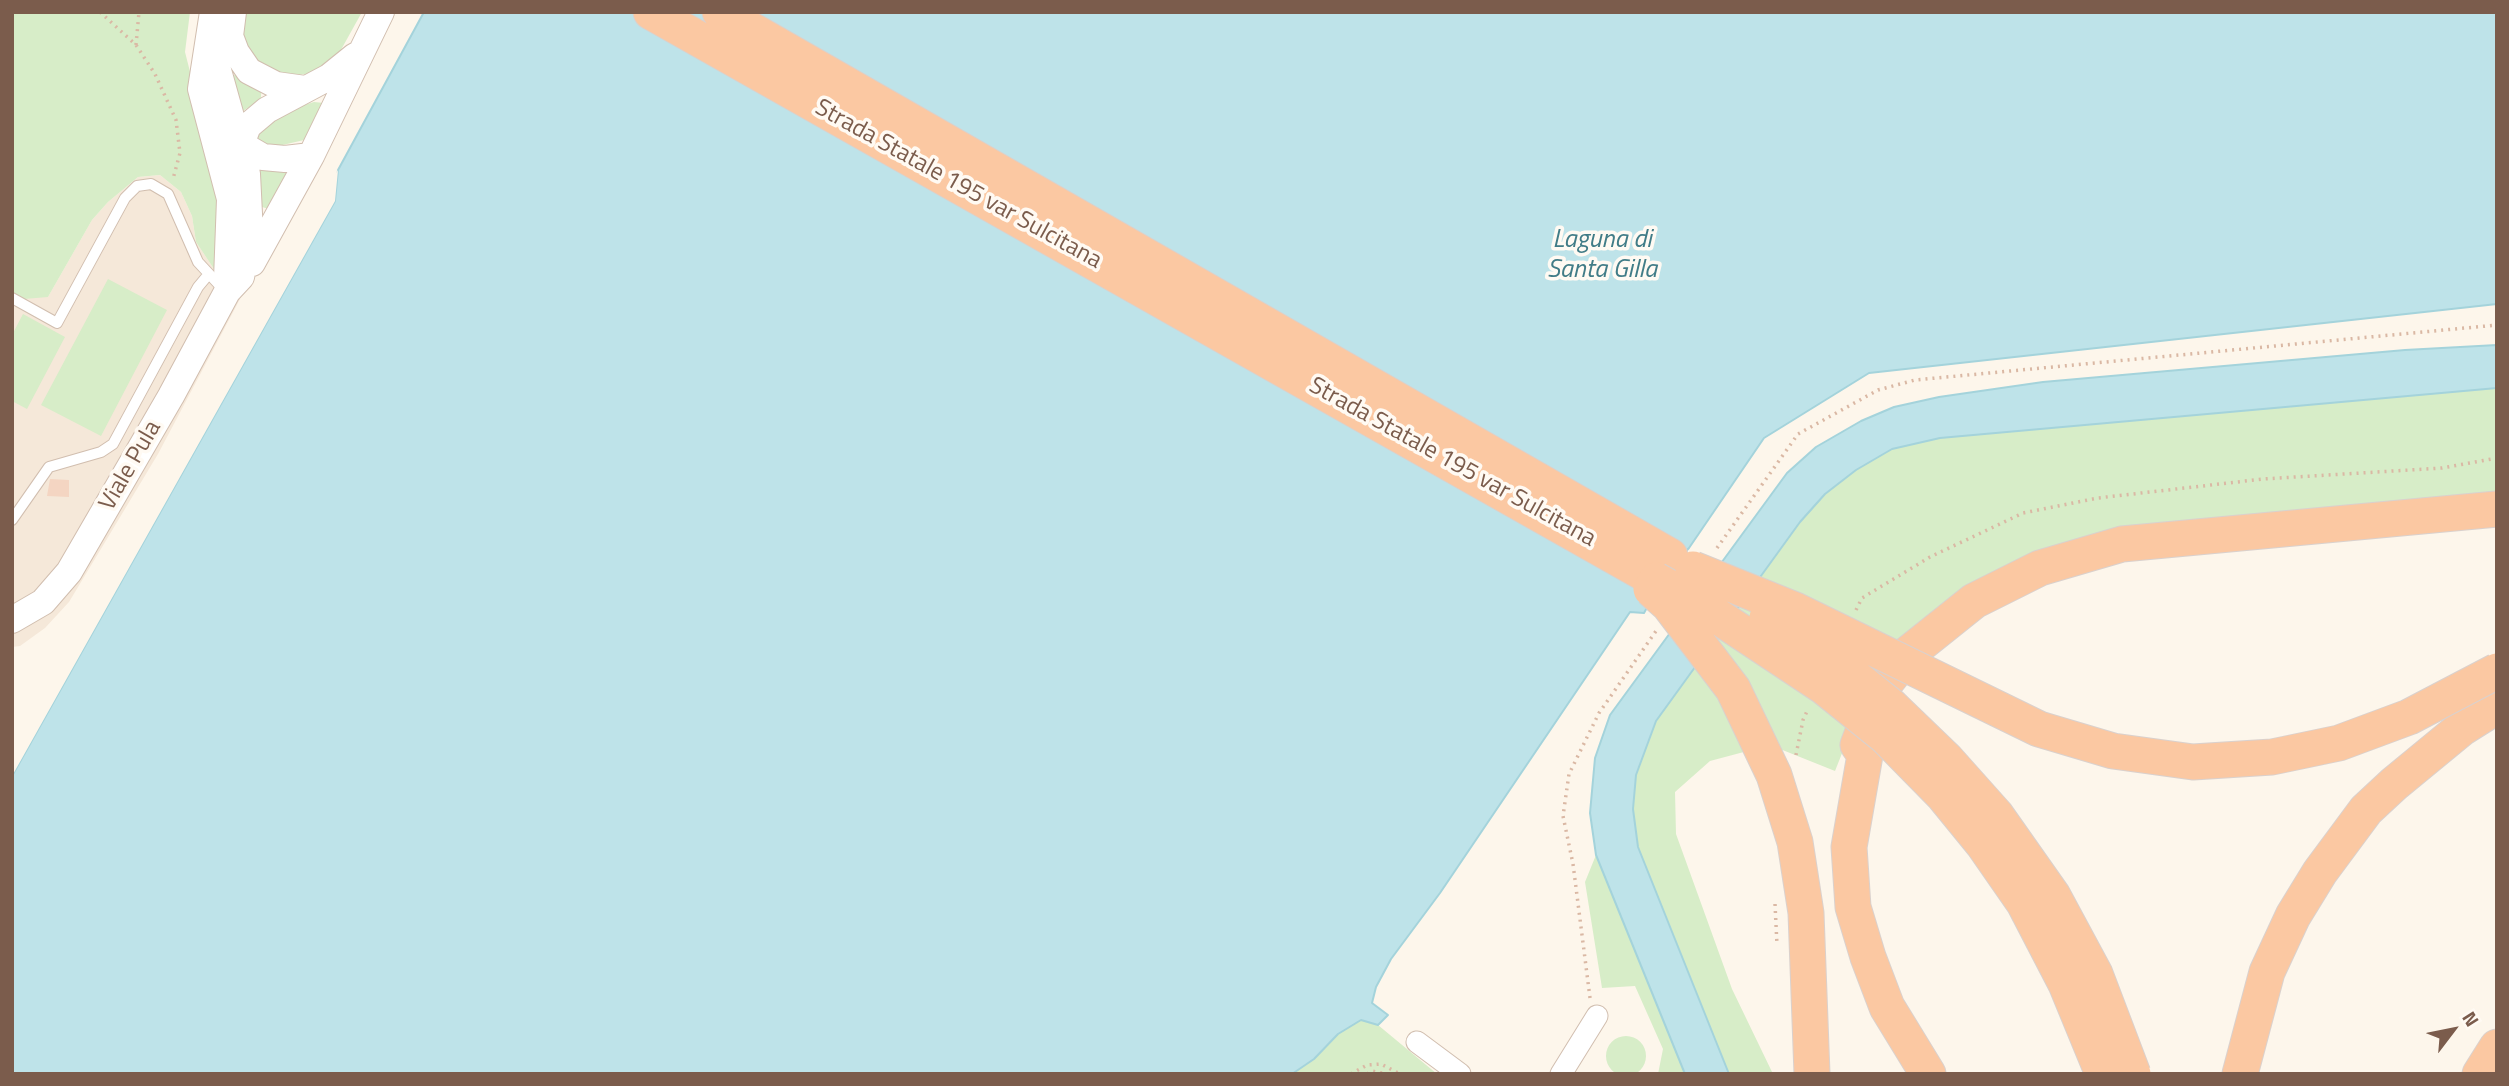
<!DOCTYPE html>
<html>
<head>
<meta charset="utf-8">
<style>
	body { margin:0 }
	#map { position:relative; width:2509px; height:1086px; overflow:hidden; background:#fdf6eb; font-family:"Titillium Web",sans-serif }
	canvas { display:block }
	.frame { position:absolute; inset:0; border:14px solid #7b5c4c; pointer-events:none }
	.north { position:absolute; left:2418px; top:995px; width:70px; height:70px; -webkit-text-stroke:5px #fffaf3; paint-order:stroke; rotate:58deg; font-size:19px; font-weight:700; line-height:28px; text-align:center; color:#7b5c4c }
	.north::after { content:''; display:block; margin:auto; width:24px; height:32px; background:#7b5c4c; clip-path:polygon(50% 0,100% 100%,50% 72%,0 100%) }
</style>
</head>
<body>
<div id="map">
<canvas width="2509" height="1086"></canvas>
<div class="frame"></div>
<div class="north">N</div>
</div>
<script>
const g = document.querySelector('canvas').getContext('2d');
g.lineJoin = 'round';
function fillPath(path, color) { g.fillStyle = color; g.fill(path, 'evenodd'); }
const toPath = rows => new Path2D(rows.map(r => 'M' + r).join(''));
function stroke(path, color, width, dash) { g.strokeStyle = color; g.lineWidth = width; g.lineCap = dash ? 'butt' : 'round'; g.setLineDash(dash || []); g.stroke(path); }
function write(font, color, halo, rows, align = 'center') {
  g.font = font + ' "Titillium Web",sans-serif'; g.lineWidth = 7; g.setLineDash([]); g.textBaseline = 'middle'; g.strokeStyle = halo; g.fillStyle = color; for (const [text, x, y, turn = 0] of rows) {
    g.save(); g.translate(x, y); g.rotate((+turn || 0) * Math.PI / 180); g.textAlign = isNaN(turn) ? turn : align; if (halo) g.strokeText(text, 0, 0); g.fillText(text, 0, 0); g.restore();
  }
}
fillPath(toPath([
	[160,175,181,192,192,216,196,242,216,272,240,299,158,454,69,602,45,628,20,646,12,647,12,293,48,297,92,220,108,202,138,177]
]), '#f5e8d9');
fillPath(toPath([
	[12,12,190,12,185,52,221,194,216,272,196,242,192,216,181,192,160,175,138,177,108,202,92,220,48,297,24,299,12,293],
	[240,12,362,12,337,57,311,73,299,75,272,72,259,62,245,45],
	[234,75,246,78,261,92,261,99,243,111,240,109,231,79],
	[314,102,324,103,304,140,274,147,264,145,256,137,278,113],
	[255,167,290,167,269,209,262,207],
	[108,279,167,310,101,436,41,405],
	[23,314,65,337,27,409,12,401,12,335],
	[2497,388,2497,496,2113,531,1873,675,1835,771,1770,745,1710,761,1675,792,1676,834,1732,989,1773,1074,1729,1074,1638,847,1633,809,1636,775,1655,721,1800,522,1825,494,1856,470,1892,449,1940,438],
	[1596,855,1685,1074,1658,1074,1663,1049,1635,986,1602,988,1585,882],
	[1361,1020,1378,1025,1437,1074,1292,1074,1314,1059,1338,1034],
	'1606 1056a20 20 0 1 1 40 0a20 20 0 1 1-40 0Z'
]), '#d7edc8');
const water = toPath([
	[424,12,2497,12,2497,304,1869,373,1764,438,1689,548,1666,573,1644,613,1630,612,1440,893,1391,959,1376,987,1372,1003,1388,1015,1378,1025,1361,1020,1338,1034,1314,1059,1292,1074,12,1074,12,776,335,201,338,170,424,12],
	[2497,345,2497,388,1940,438,1892,449,1856,470,1825,494,1800,522,1656,721,1636,775,1633,809,1638,847,1729,1074,1685,1074,1596,855,1590,813,1595,758,1610,715,1787,473,1816,447,1861,421,1894,407,1939,397,2043,382,2405,350,2497,345]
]);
fillPath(water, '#bee3e9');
stroke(water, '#a4d3db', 2);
fillPath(toPath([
	[338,170,335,201,12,776,12,769,332,200,334,177]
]), '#fdf6eb');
fillPath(toPath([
	[50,479,69,480,69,497,47,496]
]), '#f4d5c2');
const service = toPath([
	[12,298,57,323,125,198,137,186,151,184,168,194,198,262,224,290],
	[12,520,49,467,101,452,113,444,198,287,208,275]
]);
const minor = toPath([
	[1417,1042,1460,1074],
	[1561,1074,1597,1016]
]);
const tertiary = toPath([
	[213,12,201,89,230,199,227,279],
	[233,12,230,36,236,52,249,71,276,85,305,89],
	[233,134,239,143,263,157,285,159,311,156],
	[237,155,248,126,267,110,329,77,355,56],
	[252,263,311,156,381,12],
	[12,620,43,602,69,572,171,396,227,292,241,277,250,234,247,174,209,38]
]);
const trunk = toPath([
	[651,12,1656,580],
	[720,12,1670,556],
	[1928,1074,1887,1007,1868,957,1853,907,1849,847,1865,755,1858,745,1878,692,1909,653,1974,601,2040,568,2122,544,2497,509],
	[2240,1074,2267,972,2293,916,2320,872,2366,810,2394,784,2462,728,2497,706],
	[2480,1074,2497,1047]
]);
stroke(service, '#d1beaf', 12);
stroke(minor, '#d1beaf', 23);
stroke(tertiary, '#d1beaf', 28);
stroke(trunk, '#dad1cd', 37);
stroke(toPath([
	[100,12,136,45,155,74,176,120,180,153,173,179],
	[136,45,139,12],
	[1717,548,1798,434,1878,390,1915,380,2497,325],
	[1856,610,1862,598,1930,557,2023,513,2098,498,2263,479,2442,468,2497,458],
	[1796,755,1803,720,1808,709],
	[1775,904,1777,945],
	[1590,998,1573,864,1563,816,1569,774,1599,713,1656,631],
	[1351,1074,1367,1065,1381,1064,1400,1074],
	[1367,1074,1372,1071,1387,1074]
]), '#dab8a4', 3.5, [2, 5]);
stroke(service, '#fff', 10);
stroke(minor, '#fff', 21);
stroke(tertiary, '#fff', 26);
stroke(trunk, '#fbc8a2', 35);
const trunkBridge = toPath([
	[1693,569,1795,610,2039,729,2113,751,2193,762,2272,757,2339,743,2409,717,2497,671],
	[1656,580,1696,602,1824,687,1886,737,1943,795,1983,844,2024,903,2066,984,2103,1074],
	[1651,589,1669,605,1733,689,1774,775,1795,842,1806,913,1812,1074],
	[1767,618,1845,669,1892,707,1946,759,1996,815,2053,896,2095,974,2133,1074]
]);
stroke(trunkBridge, '#dad1cd', 37, []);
stroke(trunkBridge, '#fbc8a2', 35);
write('24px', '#7b5c4c', '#fffaf3', [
	["Strada Statale 195 var Sulcitana",958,185,29],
	["Strada Statale 195 var Sulcitana",1452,463,29],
	["Viale Pula",131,466,-60]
]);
write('italic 26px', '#417c87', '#fffaf3', [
	["Laguna di",1602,241],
	["Santa Gilla",1602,271]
]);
</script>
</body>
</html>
